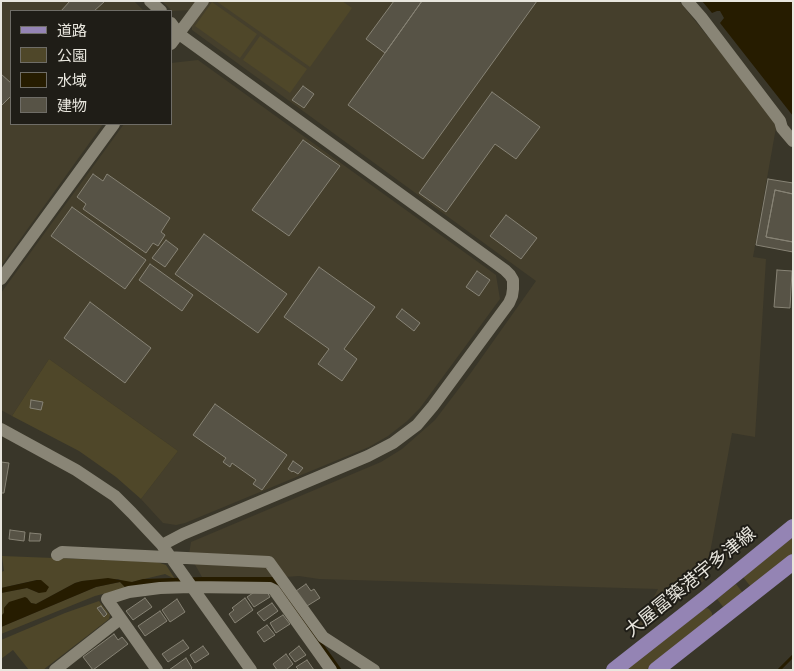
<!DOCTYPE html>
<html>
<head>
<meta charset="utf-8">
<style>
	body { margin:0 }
	#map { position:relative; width:794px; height:671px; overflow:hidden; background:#393629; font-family:"Sofia Sans Condensed","Noto Sans JP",sans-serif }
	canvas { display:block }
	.frame { position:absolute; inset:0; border:2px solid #e8e6de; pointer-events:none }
	.legend { position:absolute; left:10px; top:10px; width:162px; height:115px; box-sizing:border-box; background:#1f1d17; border:1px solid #6f6d67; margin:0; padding:6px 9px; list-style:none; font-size:15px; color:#e8e6de }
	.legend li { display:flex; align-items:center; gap:10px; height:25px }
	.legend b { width:25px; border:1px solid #6f6d67 }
</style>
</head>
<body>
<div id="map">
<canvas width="794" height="671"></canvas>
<div class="frame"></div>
<ul class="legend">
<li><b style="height:6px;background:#9484b4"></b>道路</li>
<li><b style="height:14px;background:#4f4729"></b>公園</li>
<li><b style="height:14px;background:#261c00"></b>水域</li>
<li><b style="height:14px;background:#575346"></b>建物</li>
</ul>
</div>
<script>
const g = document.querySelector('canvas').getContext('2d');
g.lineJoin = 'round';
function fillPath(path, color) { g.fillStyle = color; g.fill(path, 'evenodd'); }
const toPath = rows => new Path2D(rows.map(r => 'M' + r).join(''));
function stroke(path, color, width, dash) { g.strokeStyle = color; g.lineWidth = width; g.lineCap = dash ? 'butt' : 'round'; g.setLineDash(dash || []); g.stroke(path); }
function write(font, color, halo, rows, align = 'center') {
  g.font = font + ' "Sofia Sans Condensed","Noto Sans JP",sans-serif'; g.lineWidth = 4; g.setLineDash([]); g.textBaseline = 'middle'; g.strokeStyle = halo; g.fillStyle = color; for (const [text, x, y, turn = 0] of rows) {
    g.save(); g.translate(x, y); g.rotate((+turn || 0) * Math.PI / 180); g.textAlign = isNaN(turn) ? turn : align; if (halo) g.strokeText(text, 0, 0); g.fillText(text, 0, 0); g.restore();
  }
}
fillPath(toPath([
	[1,1,134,1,144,11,11,11,11,124,103,124,1,266],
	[162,1,197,1,191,10,172,11],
	[209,1,679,1,777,122,753,257,766,259,755,437,732,433,705,580,691,590,633,634,658,589,319,579,299,576,285,577,202,577,189,554,191,542,381,462,402,449,435,420,470,374,536,281,192,30,192,25],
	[198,60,496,275,500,299,420,408,406,422,388,436,369,447,185,523,176,525,163,523,141,499,178,451,49,359,12,416,1,410,1,293,124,124,171,124,171,63]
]), '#453f2c');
fillPath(toPath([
	[216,1,342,1,352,8,310,67],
	[212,2,257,34,240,58,195,26],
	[260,36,307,69,290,93,243,60],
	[49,359,178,451,141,499,116,477,79,451,12,416],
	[793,537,793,553,751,587,743,577],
	[2,556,157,562,166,565,175,579,165,574,132,582,126,582,118,579,82,581,75,583,36,604,31,603,27,598,7,604,4,608,4,613,1,616,1,593,27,588,39,593,37,580,1,588,1,572,4,571],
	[120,582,126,588,95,596,1,634,1,627,96,587],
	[736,584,743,593,724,608,717,599],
	[99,601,110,615,109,619,43,670,29,670,13,650,1,659,1,640,65,613],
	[707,608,709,609,712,613,712,618,646,670,625,670,704,609]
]), '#4f4729');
fillPath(toPath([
	[702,1,793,1,793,116,720,23,724,18,720,11,717,11,712,13],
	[202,577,275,577,342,670,337,670,277,588,126,588,120,582,96,587,1,627,1,616,4,613,4,608,9,602,25,597,27,598,31,603,36,604,75,583,82,581,108,578,132,582,143,579],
	[37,580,41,580,49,587,46,592,39,593,27,588,1,593,1,588]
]), '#261c00');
stroke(toPath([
	[779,670,793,656]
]), '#261c00', 3);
const building = toPath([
	[70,1,103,1,104,2,94,11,61,11,70,1],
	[394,1,422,1,385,53,366,39,394,1],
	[422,1,537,1,423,159,348,105,422,1],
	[1,74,11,83,11,96,1,106,1,74],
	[303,86,314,94,304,108,292,100,303,86],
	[492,92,540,127,516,159,495,144,446,212,419,193,492,92],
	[303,140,340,166,289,236,252,210,303,140],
	[93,174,103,181,107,174,170,218,161,232,165,235,158,246,153,243,146,253,83,209,86,204,77,197,93,174],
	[768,179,793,183,793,194,775,190,766,237,793,242,793,252,756,245,768,179],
	[775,190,793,194,793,242,766,237,775,190],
	[72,207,146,260,125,289,51,236,72,207],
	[506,215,537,238,521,259,490,236,506,215],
	[204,234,287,294,258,333,175,274,204,234],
	[166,240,178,249,165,267,152,258,166,240],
	[150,264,193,295,182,311,139,280,150,264],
	[319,267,375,307,344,349,357,359,342,381,318,364,329,349,284,317,319,267],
	[777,270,792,271,790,308,774,307,777,270],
	[477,271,490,280,479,296,466,287,477,271],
	[90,302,151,348,125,383,64,338,90,302],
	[402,309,420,323,414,331,396,317,402,309],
	[31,400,43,402,41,410,30,408,31,400],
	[215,404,287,455,262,490,253,484,256,480,232,463,230,467,223,462,226,458,193,435,215,404],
	[293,461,303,468,298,474,293,471,292,472,288,469,293,461],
	[1,462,9,463,4,493,1,493,1,462],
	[10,530,25,532,24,541,9,539,10,530],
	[30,533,41,534,40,541,29,541,30,533],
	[306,584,311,591,314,589,320,598,307,606,296,591,306,584],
	[256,591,267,592,270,597,254,607,247,597,256,591],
	[670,592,673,597,666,602,662,597,670,592],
	[145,598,152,607,133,620,126,611,145,598],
	[245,598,253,610,235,623,229,614,234,610,232,608,245,598],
	[177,599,185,612,170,622,162,610,177,599],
	[272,603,278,611,264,621,257,613,272,603],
	[101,606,107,614,104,617,97,608,101,606],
	[160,611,167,621,145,636,138,626,160,611],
	[283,615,290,624,276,633,270,623,283,615],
	[267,625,275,635,264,642,257,632,267,625],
	[114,634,118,640,122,637,128,644,93,670,83,657,114,634],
	[183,640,189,648,168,662,162,654,183,640],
	[203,646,209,654,195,663,190,655,203,646],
	[299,646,306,655,295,662,289,654,299,646],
	[286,654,293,664,286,670,277,670,273,664,286,654],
	[186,658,192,668,190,670,169,670,186,658],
	[307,660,314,670,299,670,296,667,307,660]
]);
fillPath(building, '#575346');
stroke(building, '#878375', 1);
stroke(toPath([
	[150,1,161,11],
	[687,1,701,17,780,121,782,128,793,141],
	[171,44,203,1],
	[1,279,114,124],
	[1,429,76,470,115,496,132,513,162,545,251,670],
	[162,545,183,534,368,456,393,443,417,425,433,406,509,303,512,296,513,289,513,280,510,275,505,270,179,34,171,23],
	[57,555,62,552,269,562,323,637,374,670],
	[55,670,120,619],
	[157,670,107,599,129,592,160,588,191,587,270,588,274,590,331,670]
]), '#898576', 12);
stroke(toPath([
	[614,670,707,597,793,527],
	[656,670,793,562]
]), '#9484b4', 16);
write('18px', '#e8e6de', '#1f1d17', [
	["大屋冨築港宇多津線",691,583,-39]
]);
</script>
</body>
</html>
